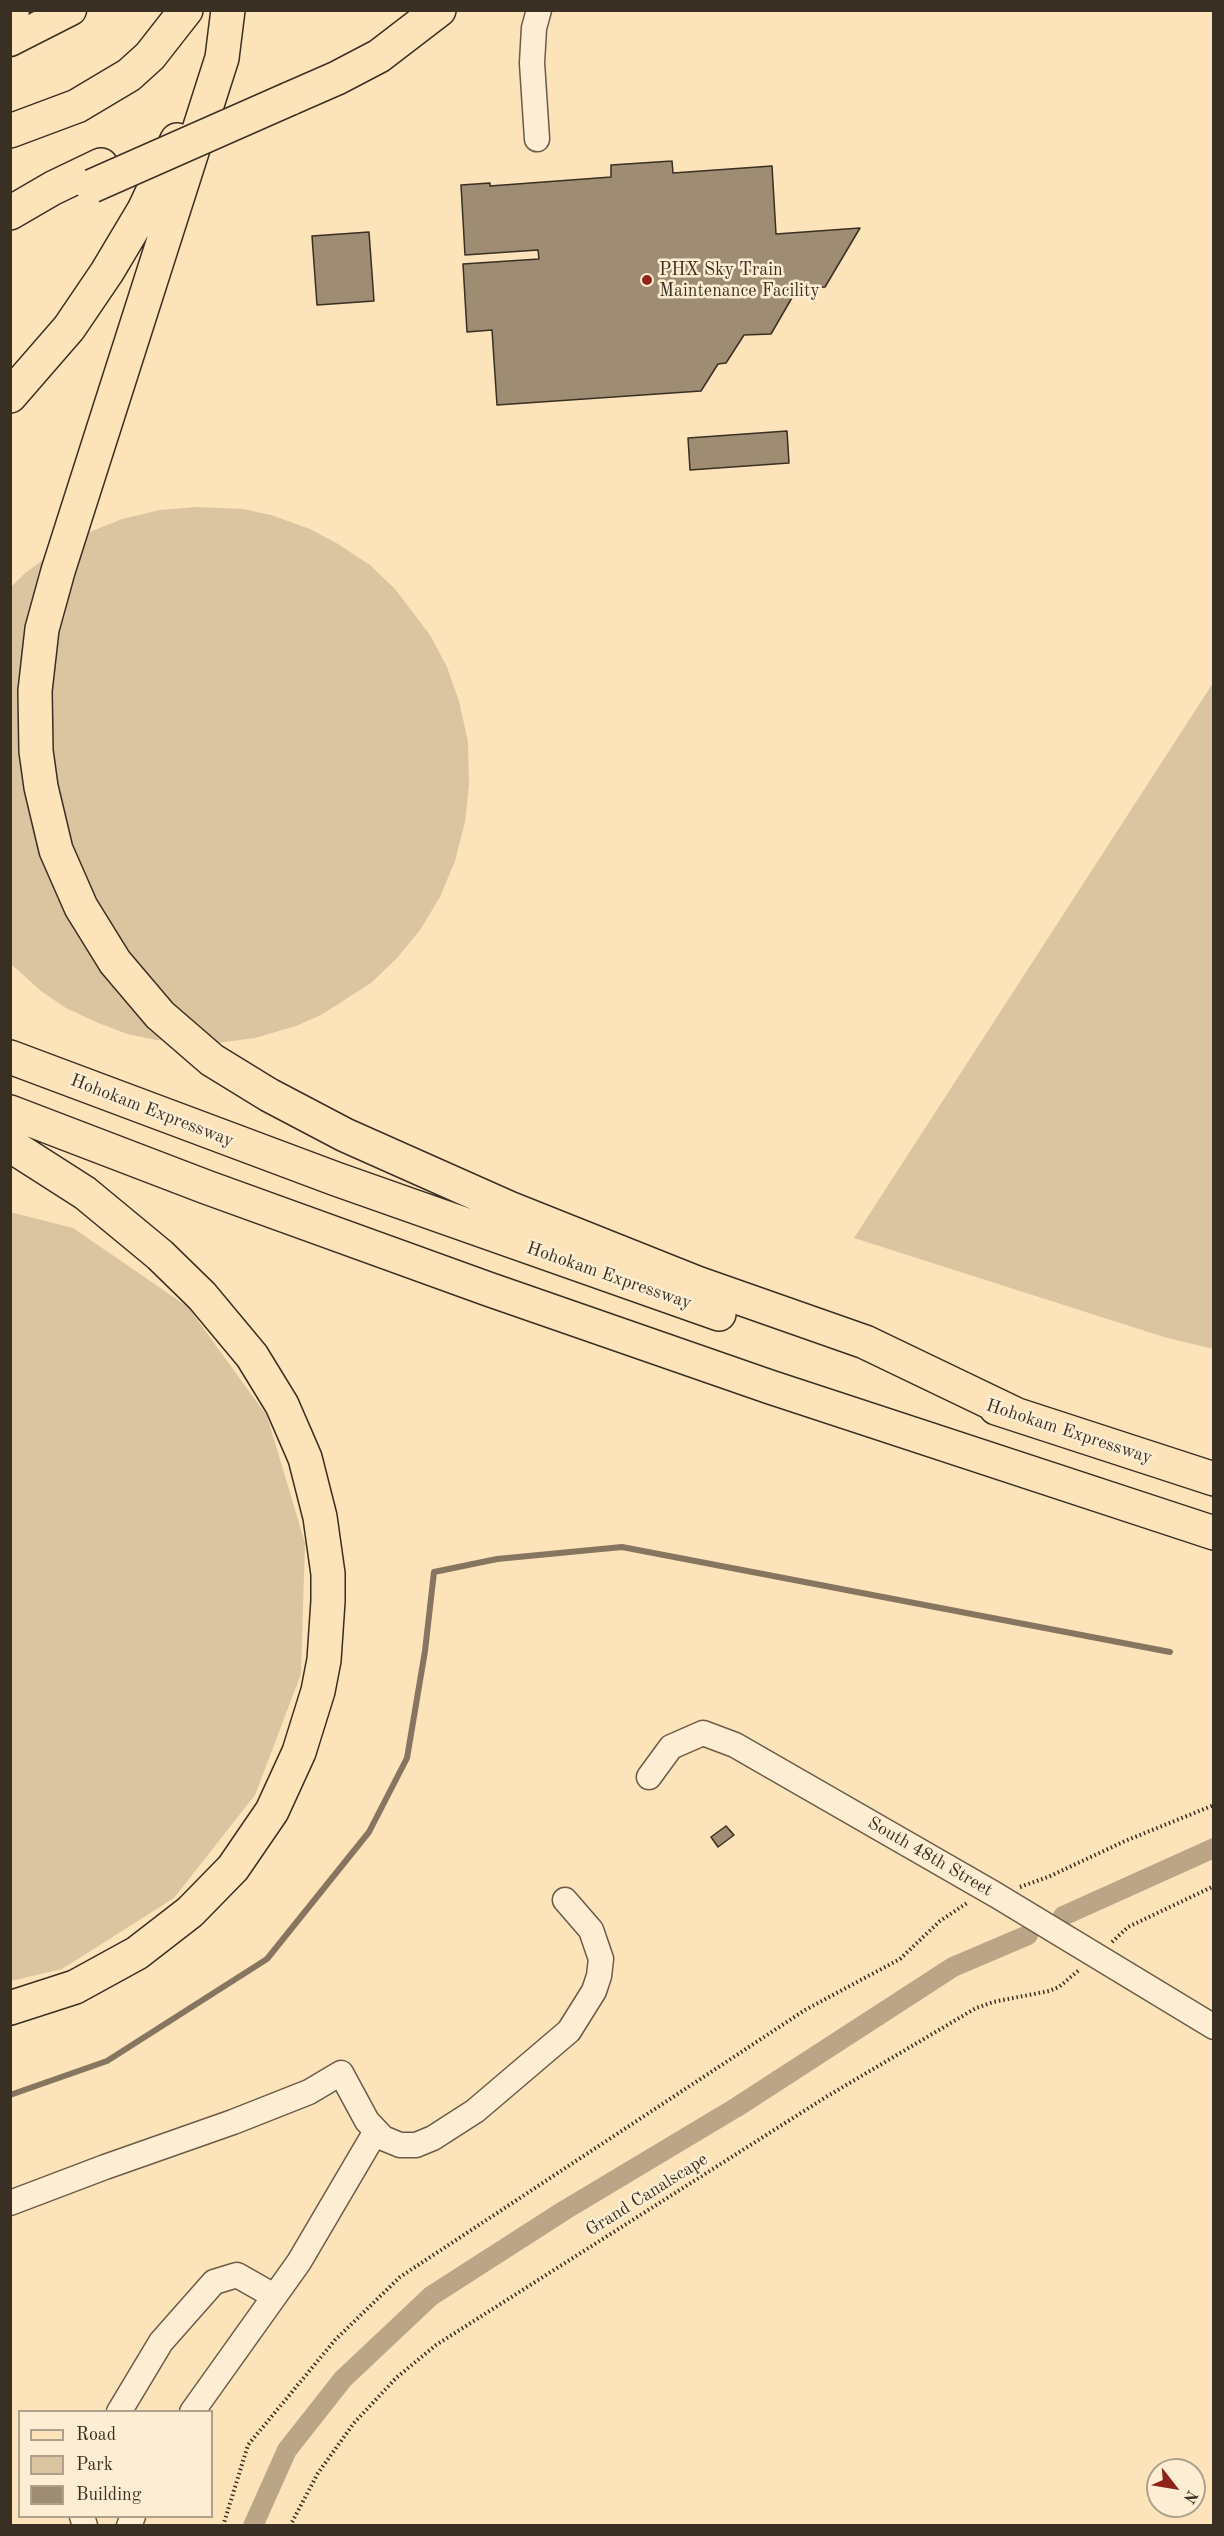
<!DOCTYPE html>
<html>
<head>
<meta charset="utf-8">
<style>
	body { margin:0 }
	#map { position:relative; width:1224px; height:2536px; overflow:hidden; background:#fce3ba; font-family:"Old Standard TT",serif }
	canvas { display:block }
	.frame { position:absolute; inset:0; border:12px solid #392f23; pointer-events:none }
	.legend { position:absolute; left:18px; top:2410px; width:195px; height:108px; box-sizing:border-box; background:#fdedd2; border:2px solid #afa18c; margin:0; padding:8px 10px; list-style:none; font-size:18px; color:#392f23 }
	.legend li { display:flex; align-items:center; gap:12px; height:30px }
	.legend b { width:30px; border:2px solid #afa18c }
	.north { position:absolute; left:1146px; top:2458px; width:60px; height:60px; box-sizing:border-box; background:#fdedd2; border:2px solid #afa18c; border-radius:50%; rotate:121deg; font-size:16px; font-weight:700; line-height:24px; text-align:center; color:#392f23 }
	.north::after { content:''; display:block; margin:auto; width:21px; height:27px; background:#8f2418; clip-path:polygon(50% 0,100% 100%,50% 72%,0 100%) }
</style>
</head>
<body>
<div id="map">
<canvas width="1224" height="2536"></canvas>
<div class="frame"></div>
<ul class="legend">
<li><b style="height:8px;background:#fce3ba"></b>Road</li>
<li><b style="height:16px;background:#dbc4a0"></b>Park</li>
<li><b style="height:16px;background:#9e8d72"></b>Building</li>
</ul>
<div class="north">N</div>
</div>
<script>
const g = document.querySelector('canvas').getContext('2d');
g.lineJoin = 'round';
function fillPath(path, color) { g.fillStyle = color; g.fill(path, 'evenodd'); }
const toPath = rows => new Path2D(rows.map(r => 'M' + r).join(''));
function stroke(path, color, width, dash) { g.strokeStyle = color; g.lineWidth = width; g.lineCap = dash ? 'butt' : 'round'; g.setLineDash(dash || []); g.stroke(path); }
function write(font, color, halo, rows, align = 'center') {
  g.font = font + ' "Old Standard TT",serif'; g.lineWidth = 5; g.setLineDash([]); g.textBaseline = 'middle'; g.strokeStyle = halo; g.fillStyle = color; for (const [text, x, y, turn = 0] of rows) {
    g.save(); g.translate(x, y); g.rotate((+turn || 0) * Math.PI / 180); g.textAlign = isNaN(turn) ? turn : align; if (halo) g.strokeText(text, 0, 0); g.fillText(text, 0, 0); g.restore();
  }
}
fillPath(toPath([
	[197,507,243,509,271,515,310,529,338,544,370,565,395,589,430,635,447,667,459,701,468,742,469,785,465,822,455,861,440,897,420,930,397,958,371,983,321,1015,296,1026,255,1038,217,1043,156,1040,127,1034,96,1022,66,1008,41,991,11,964,10,588,24,574,60,547,80,536,122,519,160,510],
	[1213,683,1213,1349,1164,1337,854,1238],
	[10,1212,73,1228,188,1307,267,1416,305,1543,301,1674,255,1795,174,1898,62,1969,11,1981]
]), '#dbc4a0');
stroke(toPath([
	[10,2095,107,2061,267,1959,369,1832,407,1758,425,1651,434,1572,497,1559,622,1547,1170,1652]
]), '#86765f', 6);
stroke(toPath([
	[1063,1916,1214,1848],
	[253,2526,287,2450,343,2379,431,2296,565,2210,737,2107,953,1967,1028,1935]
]), '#baa687', 20);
const building = toPath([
	[672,161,673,173,772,166,776,234,860,228,825,287,797,289,771,334,744,335,726,363,718,364,701,391,497,405,492,330,467,332,463,264,539,259,538,250,465,255,461,185,490,183,490,186,611,177,611,165,672,161],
	[369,232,374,301,317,305,312,236,369,232],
	[787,431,789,463,690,470,688,438,787,431],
	[726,1826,734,1835,718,1847,711,1837,726,1826]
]);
fillPath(building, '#9e8d72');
stroke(building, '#392f23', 1.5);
const minor = toPath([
	[537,139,532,63,534,28,539,10],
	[649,1777,671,1747,703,1733,735,1745,996,1895,1214,2027],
	[10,2203,105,2167,233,2122,309,2092,341,2073,367,2121,383,2138,400,2145,416,2145,433,2138,475,2111,569,2031,594,1991,599,1976,601,1959,591,1930,565,1900],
	[119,2412,161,2342,214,2282,237,2275,274,2296],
	[192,2412,299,2262,376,2131],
	[82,2516,85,2526],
	[129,2526,133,2516]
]);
const major = toPath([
	[10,12,14,10],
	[10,41,71,10]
]);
const highway = toPath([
	[228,10,222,58,58,571,42,629,35,691,36,751,41,787,56,850,81,907,115,962,160,1015,212,1060,269,1095,345,1135,509,1208,697,1283,865,1342,1015,1414],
	[289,99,337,78,379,56,439,10],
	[10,131,77,106,129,75,150,56,186,10],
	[10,213,53,188,101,165],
	[10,396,69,328,107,272,144,210,177,140],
	[10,1057,336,1179,719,1314],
	[10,1112,206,1187,488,1289,770,1387,1214,1533],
	[10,1145,85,1193,160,1255,202,1296,252,1356,282,1405,305,1458,320,1517,328,1574,328,1601,324,1660,318,1691,299,1752,272,1811,233,1868,190,1912,137,1953,75,1987,10,2008],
	[996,1408,1214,1479]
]);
stroke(minor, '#6a5c49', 27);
stroke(major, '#392f23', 33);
stroke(highway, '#392f23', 36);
stroke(toPath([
	[1020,1887,1048,1877,1125,1841,1214,1805],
	[1112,1942,1128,1927,1214,1886],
	[223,2526,248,2445,335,2340,400,2277,805,2010,900,1959,940,1921,967,1903],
	[290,2526,318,2473,354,2423,396,2378,436,2345,826,2097,976,2008,993,2002,1049,1991,1059,1987,1079,1970]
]), '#392f23', 4, [1.5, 3]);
stroke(minor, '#fdedd2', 24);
stroke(major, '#fce3ba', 30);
stroke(highway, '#fce3ba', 33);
const highwayBridge = toPath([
	[92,186,289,99]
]);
stroke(highwayBridge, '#392f23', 36, []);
stroke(highwayBridge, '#fce3ba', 33);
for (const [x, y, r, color] of [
	[647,280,6,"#8f2418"]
]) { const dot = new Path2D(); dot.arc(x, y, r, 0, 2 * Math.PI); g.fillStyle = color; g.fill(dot); stroke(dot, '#fdedd2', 2); }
write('18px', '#392f23', '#fdedd2', [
	["PHX Sky Train",659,270],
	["Maintenance Facility",659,291]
], 'left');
write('18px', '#392f23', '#fdedd2', [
	["Hohokam Expressway",152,1111,21],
	["Hohokam Expressway",609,1276,19],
	["Hohokam Expressway",1069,1432,18],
	["South 48th Street",930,1857,30],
	["Grand Canalscape",647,2195,-32]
]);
</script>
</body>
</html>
